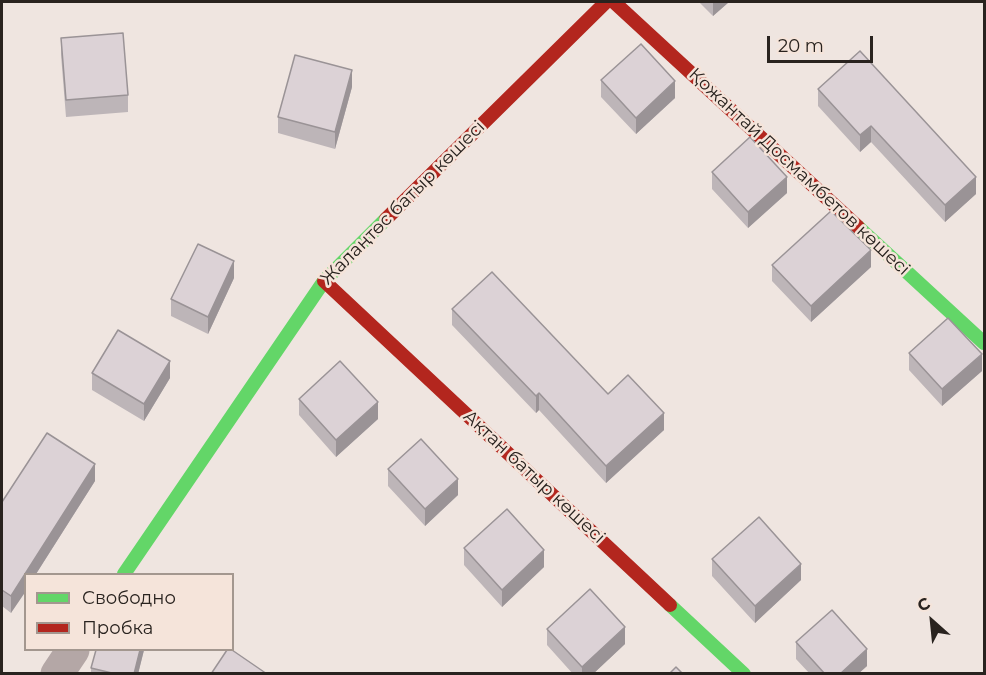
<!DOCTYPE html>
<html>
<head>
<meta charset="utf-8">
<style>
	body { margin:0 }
	#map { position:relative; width:986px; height:675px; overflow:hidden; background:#efe5e0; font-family:Montserrat,sans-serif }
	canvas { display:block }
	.frame { position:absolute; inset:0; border:3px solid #29231f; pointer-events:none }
	.legend { position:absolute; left:24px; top:573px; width:210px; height:78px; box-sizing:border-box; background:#f5e4da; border:2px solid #a3978f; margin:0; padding:8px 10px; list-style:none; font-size:18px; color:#29231f }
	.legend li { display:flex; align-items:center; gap:12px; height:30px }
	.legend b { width:30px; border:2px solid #a3978f }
	.north { position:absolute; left:902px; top:591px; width:60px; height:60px; -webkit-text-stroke:4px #f5e4da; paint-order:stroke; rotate:333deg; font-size:16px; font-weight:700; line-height:24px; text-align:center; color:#29231f }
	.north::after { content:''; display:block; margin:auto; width:21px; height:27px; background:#29231f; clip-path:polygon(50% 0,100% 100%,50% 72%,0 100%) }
	.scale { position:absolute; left:767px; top:36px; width:106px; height:27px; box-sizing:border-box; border:3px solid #29231f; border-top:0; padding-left:8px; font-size:18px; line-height:21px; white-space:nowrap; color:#29231f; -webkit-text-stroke:4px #f5e4da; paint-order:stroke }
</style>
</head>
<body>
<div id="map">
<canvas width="986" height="675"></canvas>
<div class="frame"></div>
<ul class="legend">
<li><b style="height:8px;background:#63d668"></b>Свободно</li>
<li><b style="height:8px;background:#b3261e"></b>Пробка</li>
</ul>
<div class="north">С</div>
<div class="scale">20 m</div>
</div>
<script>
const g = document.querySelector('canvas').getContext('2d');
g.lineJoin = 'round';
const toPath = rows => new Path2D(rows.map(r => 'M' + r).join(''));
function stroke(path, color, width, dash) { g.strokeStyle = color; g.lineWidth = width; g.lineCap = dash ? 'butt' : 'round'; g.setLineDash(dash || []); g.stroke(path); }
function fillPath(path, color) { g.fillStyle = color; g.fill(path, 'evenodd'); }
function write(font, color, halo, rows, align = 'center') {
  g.font = font + ' Montserrat,sans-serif'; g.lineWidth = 5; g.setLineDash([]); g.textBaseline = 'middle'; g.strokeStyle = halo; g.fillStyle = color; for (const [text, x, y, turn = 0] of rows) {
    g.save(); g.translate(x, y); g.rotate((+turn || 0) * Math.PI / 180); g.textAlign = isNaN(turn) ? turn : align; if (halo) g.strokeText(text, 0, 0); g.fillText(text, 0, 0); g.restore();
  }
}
stroke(toPath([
	[57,674,73,650]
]), '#b4a7a6', 33);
stroke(toPath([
	[858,227,984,343],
	[124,574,324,281,386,219],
	[670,605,744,674]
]), '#63d668', 14);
stroke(toPath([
	[614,2,858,227],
	[386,219,606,2],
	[324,281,670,605]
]), '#b3261e', 14);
fillPath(toPath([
	[699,2,729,2,713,16],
	[61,38,128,95,128,112,66,117,61,55],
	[601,80,675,98,636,134,601,97],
	[352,87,335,149,278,133,278,117],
	[818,89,976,194,945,222,871,142,860,152,818,106],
	[712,172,787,193,748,228,712,189],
	[772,265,871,267,811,322,772,281],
	[234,278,208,334,171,316,171,299],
	[452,309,608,394,664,430,606,483,539,410,536,413,452,325],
	[909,353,982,371,942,406,909,370],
	[92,373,170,378,144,421,92,390],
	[299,399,378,419,336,457,299,415],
	[984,428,984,448,983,446,983,429],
	[388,469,458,495,425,526,388,486],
	[95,481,36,574,26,574,11,613,2,606,2,502],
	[464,548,544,567,502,607,464,565],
	[712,559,801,580,755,623,712,576],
	[547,629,625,644,593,674,573,674,547,645],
	[796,642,867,666,858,674,810,674,796,659],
	[144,650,138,674,91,674,91,668]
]), '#bdb5b8');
fillPath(toPath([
	[713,2,729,2,713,16],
	[352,70,352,87,335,149,335,132],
	[675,81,675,98,636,134,636,118],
	[871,126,871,142,860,152,860,135],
	[787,177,787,193,748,228,748,212],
	[976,177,976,194,945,222,945,205],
	[871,250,871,267,811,322,811,306],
	[234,261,234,278,208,334,208,317],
	[982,354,982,371,942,406,942,389],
	[170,361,170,378,144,421,144,404],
	[539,393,539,410,536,413,536,396],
	[378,402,378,419,336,457,336,440],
	[664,413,664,430,606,483,606,466],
	[95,464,95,481,36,574,26,574,26,591,11,613,11,596],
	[458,479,458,495,425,526,425,509],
	[544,550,544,567,502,607,502,590],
	[801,564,801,580,755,623,755,606],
	[625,627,625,644,593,674,582,674,582,667],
	[867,649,867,666,858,674,840,674],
	[140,650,144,650,138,674,134,674]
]), '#9a9396');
const building = toPath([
	[123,33,128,95,66,100,61,38,123,33],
	[641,44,675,81,636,118,601,80,641,44],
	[860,51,976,177,945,205,871,126,860,135,818,89,860,51],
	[295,55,352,70,335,132,278,117,295,55],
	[750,137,787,177,748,212,712,172,750,137],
	[831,211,871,250,811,306,772,265,831,211],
	[198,244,234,261,208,317,171,299,198,244],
	[492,272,608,394,628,375,664,413,606,466,539,393,536,396,452,309,492,272],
	[948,318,982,354,942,389,909,353,948,318],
	[118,330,170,361,144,404,92,373,118,330],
	[340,361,378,402,336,440,299,399,340,361],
	[47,433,95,464,11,596,2,590,2,502,47,433],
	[421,439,458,479,425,509,388,469,421,439],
	[507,509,544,550,502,590,464,548,507,509],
	[759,517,801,564,755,606,712,559,759,517],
	[590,589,625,627,582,667,547,629,590,589],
	[832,610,867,649,840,674,825,674,796,642,832,610],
	[96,650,140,650,134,674,116,674,91,668,96,650],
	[227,650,232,650,267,674,211,674,227,650],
	[676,667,683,674,669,674,676,667]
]);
fillPath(building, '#dcd2d6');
stroke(building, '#9a9396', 1.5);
write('18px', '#29231f', '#f5e4da', [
	["Қожантай Досмамбетов көшесі",799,172,43],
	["Жалаңтөс батыр көшесі",403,203,-45],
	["Ақтан батыр көшесі",534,477,43]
]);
</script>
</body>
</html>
